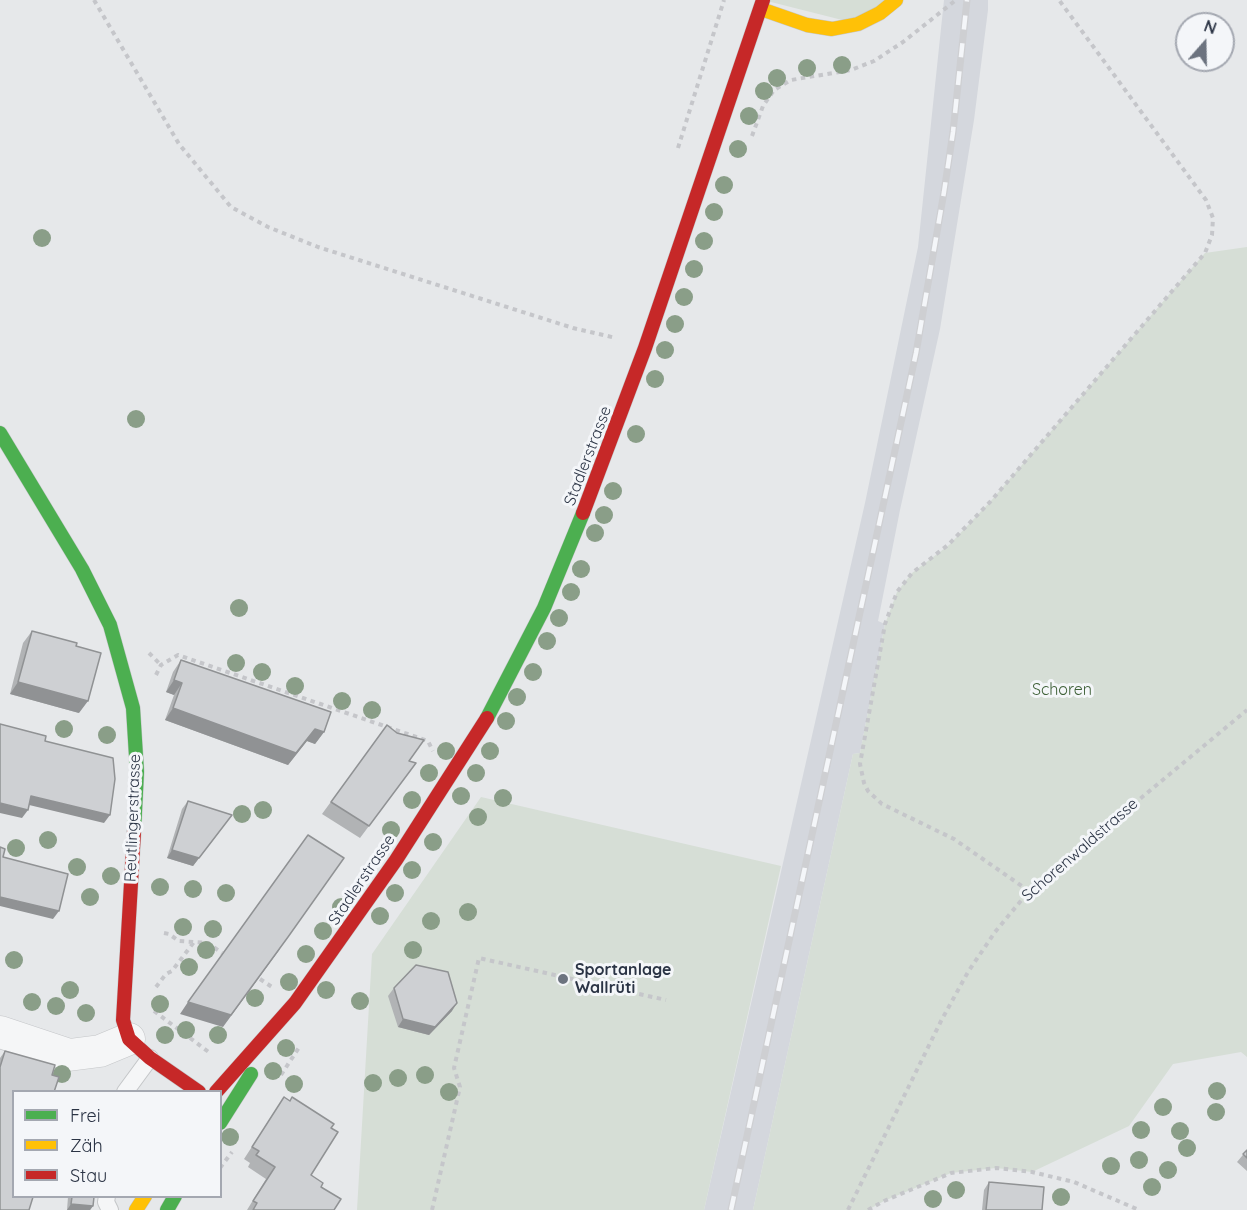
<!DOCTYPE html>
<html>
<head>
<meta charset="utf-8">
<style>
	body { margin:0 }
	#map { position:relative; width:1247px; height:1210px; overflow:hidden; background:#e6e8ea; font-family:Quicksand,sans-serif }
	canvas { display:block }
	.legend { position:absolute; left:12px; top:1090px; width:210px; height:108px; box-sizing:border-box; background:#f4f6f9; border:2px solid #a4a8b1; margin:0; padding:8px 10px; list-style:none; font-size:18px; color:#2b3445 }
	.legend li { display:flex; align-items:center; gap:12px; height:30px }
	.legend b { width:30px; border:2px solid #a4a8b1 }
	.north { position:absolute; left:1175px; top:12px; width:60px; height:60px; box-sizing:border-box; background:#f4f6f9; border:2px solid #a4a8b1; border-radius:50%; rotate:20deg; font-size:16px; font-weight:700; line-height:24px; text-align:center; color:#2b3445 }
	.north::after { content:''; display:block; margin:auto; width:21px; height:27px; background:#6c737f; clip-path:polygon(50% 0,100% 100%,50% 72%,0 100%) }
</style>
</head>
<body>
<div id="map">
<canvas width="1247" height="1210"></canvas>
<ul class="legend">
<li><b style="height:8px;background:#4caf50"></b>Frei</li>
<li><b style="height:8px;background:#ffc107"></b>Zäh</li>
<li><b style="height:8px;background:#c62828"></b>Stau</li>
</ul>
<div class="north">N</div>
</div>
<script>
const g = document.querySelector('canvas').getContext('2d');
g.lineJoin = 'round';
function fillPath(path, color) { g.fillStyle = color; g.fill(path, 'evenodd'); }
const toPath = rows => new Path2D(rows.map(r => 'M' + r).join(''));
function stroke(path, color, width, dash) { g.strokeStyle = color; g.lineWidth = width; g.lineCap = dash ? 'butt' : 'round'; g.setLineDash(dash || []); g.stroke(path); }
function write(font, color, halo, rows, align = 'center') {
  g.font = font + ' Quicksand,sans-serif'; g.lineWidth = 6; g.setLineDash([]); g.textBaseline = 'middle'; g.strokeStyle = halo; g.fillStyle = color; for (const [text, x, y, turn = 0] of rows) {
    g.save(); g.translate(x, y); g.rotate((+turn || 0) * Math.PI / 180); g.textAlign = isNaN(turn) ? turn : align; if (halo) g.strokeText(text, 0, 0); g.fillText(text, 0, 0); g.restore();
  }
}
fillPath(toPath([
	[944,0,988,0,988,10,974,120,940,329,900,510,878,621,885,624,860,753,853,754,753,1210,704,1210,865,503,918,247]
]), '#d4d7dd');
fillPath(toPath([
	[763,0,896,0,858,24],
	[1247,247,1247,1057,1241,1052,1173,1064,1129,1126,1032,1172,996,1168,951,1173,884,1201,868,1210,753,1210,853,754,860,753,885,624,897,592,912,573,949,545,990,502,1205,253],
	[481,797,781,866,704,1210,357,1210,372,954]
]), '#d6ded6');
const lane = toPath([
	[125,1092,150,1058],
	[107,1196,106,1202,110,1210]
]);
const street = toPath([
	[0,1032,69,1055,100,1051,129,1039]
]);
const fast = toPath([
	[0,433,82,569,110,625,133,708,137,772,134,832],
	[487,718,544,608,583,513],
	[220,1123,251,1074],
	[167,1210,175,1196]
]);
const slow = toPath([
	[761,9,807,25,832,29,858,24,880,13,896,0],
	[136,1210,145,1196]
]);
const jam = toPath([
	[583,513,645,348,763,0],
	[134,832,123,1020,129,1039,150,1058,199,1092],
	[216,1092,295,1003,396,860,487,718]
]);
stroke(lane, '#c4c6c8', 18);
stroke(street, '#c4c6c8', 33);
stroke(fast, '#c4c6c8', 15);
stroke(slow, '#c4c6c8', 15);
stroke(jam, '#c4c6c8', 15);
stroke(toPath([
	[94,0,179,144,231,207,268,227,318,247,573,328,616,338],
	[752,136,763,106,774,90,791,80,851,70,874,61,903,42,956,0],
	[678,148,724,0],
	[149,653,161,665],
	[156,675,161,665,178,655,428,741,433,751],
	[1029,891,954,839,882,804,868,791,864,783,860,764,885,624,897,592,912,573,948,545,990,502,1205,253,1212,235,1213,218,1206,200,1059,0],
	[164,933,169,934,179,941,208,943,222,953],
	[260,979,272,987],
	[156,987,166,974,172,971,194,942],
	[154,1011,210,1053],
	[281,1075,300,1046],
	[220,1168,232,1152],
	[432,1210,460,1087,454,1068,479,958,666,1000],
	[848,1210,941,1021,968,972,995,932,1029,891,1247,710],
	[868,1210,884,1201,951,1173,996,1168,1032,1172,1074,1182,1139,1210]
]), '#c5c6ca', 4, [4.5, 4.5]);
stroke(lane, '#f5f6f7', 16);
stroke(street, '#f5f6f7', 32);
stroke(fast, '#4caf50', 14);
stroke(slow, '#ffc107', 14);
stroke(jam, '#c62828', 14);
const rail = toPath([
	[731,1210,916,353,944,192,953,132,967,0]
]);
stroke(rail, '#cecfd2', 7);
stroke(rail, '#f4f6f9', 4.5, [14]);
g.fillStyle = '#8a9e88';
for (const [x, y] of [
	[842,65],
	[807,68],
	[777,78],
	[764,91],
	[749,116],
	[738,149],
	[724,185],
	[714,212],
	[42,238],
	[704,241],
	[694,269],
	[684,297],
	[675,324],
	[665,350],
	[655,379],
	[136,419],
	[636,434],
	[613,491],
	[604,515],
	[595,533],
	[581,569],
	[571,592],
	[239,608],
	[559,618],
	[547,641],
	[236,663],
	[262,672],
	[533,672],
	[295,686],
	[517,697],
	[342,701],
	[372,710],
	[506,721],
	[64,729],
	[107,735],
	[446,751],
	[490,751],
	[429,773],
	[476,773],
	[461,796],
	[503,798],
	[412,800],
	[263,810],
	[242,814],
	[478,817],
	[391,830],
	[48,840],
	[433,842],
	[16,848],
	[77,867],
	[412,870],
	[111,876],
	[160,887],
	[193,889],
	[226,893],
	[395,893],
	[90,897],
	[341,907],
	[468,912],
	[380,916],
	[431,921],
	[183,927],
	[213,929],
	[323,931],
	[206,950],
	[413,950],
	[306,954],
	[14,960],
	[189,967],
	[289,982],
	[70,990],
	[326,990],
	[255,998],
	[360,1001],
	[32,1002],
	[160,1004],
	[56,1006],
	[86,1013],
	[186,1030],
	[165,1035],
	[218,1035],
	[286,1048],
	[273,1071],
	[62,1074],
	[425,1075],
	[398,1078],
	[373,1083],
	[294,1084],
	[1217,1091],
	[449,1092],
	[1163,1107],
	[1216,1112],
	[1141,1130],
	[1180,1131],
	[230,1137],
	[1187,1148],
	[1139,1160],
	[1111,1166],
	[1168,1170],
	[1152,1187],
	[956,1190],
	[1061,1197],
	[933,1199]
]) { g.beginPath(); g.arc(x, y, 9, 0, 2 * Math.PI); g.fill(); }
fillPath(toPath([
	[32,631,79,713,10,694,23,643],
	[181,660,324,732,315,744,307,741,288,765,165,720,174,695,166,692,173,672],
	[387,725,409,761,407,775,360,838,322,814],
	[188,801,226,823,193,866,167,858,182,809],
	[394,988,452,1011,429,1035,398,1027,388,996],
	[5,1051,52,1075,54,1092,0,1210,0,1058],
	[284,1097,331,1128,311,1175,321,1187,334,1210,247,1210,266,1179,248,1167,250,1163,244,1159],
	[1247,1150,1247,1171,1237,1162],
	[989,1182,1042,1210,982,1210,984,1190],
	[68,1197,94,1197,93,1206,90,1210,67,1210]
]), '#b1b3b5');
fillPath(toPath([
	[174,680,182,683,174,695,166,692],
	[18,682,88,701,79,713,10,694],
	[173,708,315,729,324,732,315,744,307,741,288,765,165,720],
	[31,796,110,815,104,823,25,804],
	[0,803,28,810,22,818,0,813],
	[226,823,193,866,167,858,172,850],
	[0,897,59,911,53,919,0,906],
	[280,949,223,1027,180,1014,188,1002],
	[457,1003,452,1011,429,1035,398,1027,403,1019],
	[71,1204,93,1206,90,1210,67,1210]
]), '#909294');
const building = toPath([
	[32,631,77,643,76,646,101,653,88,701,18,682,32,631],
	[181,660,331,712,324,732,315,729,296,753,173,708,182,683,174,680,181,660],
	[0,724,46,736,45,741,113,758,115,779,110,815,31,796,28,810,0,803,0,724],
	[387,725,397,733,424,740,409,761,416,763,369,826,331,802,387,725],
	[188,801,232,815,199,858,172,850,188,801],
	[308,835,344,858,288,937,231,1015,188,1002,308,835],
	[0,847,5,849,3,857,68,874,59,911,0,897,0,847],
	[416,965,448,972,457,1003,435,1027,403,1019,394,988,416,965],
	[5,1051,55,1065,52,1075,59,1077,54,1092,14,1092,14,1197,33,1197,29,1210,0,1210,0,1067,5,1051],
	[284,1097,290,1101,292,1097,334,1124,331,1128,338,1132,311,1175,323,1183,321,1187,341,1199,334,1210,253,1210,257,1203,253,1201,275,1167,256,1155,259,1151,252,1147,284,1097],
	[1247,1150,1247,1158,1243,1154,1247,1150],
	[989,1182,1044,1187,1042,1210,986,1210,989,1182],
	[72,1197,94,1197,93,1206,71,1204,72,1197]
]);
fillPath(building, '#ced0d3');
stroke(building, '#909294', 1.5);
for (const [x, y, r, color] of [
	[563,979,6,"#6c737f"]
]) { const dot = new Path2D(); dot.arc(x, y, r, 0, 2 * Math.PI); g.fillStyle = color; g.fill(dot); stroke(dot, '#f4f6f9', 2); }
write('16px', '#2b3445', '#f4f6f9', [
	["Stadlerstrasse",588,456,-69],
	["Reutlingerstrasse",133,818,-88],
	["Schorenwaldstrasse",1080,850,-41],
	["Stadlerstrasse",362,880,-56]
]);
write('16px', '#3f6138', '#f4f6f9', [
	["Schoren",1062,690]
]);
write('bold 16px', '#2b3445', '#f4f6f9', [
	["Sportanlage",575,970],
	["Wallrüti",575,988]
], 'left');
</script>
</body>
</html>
